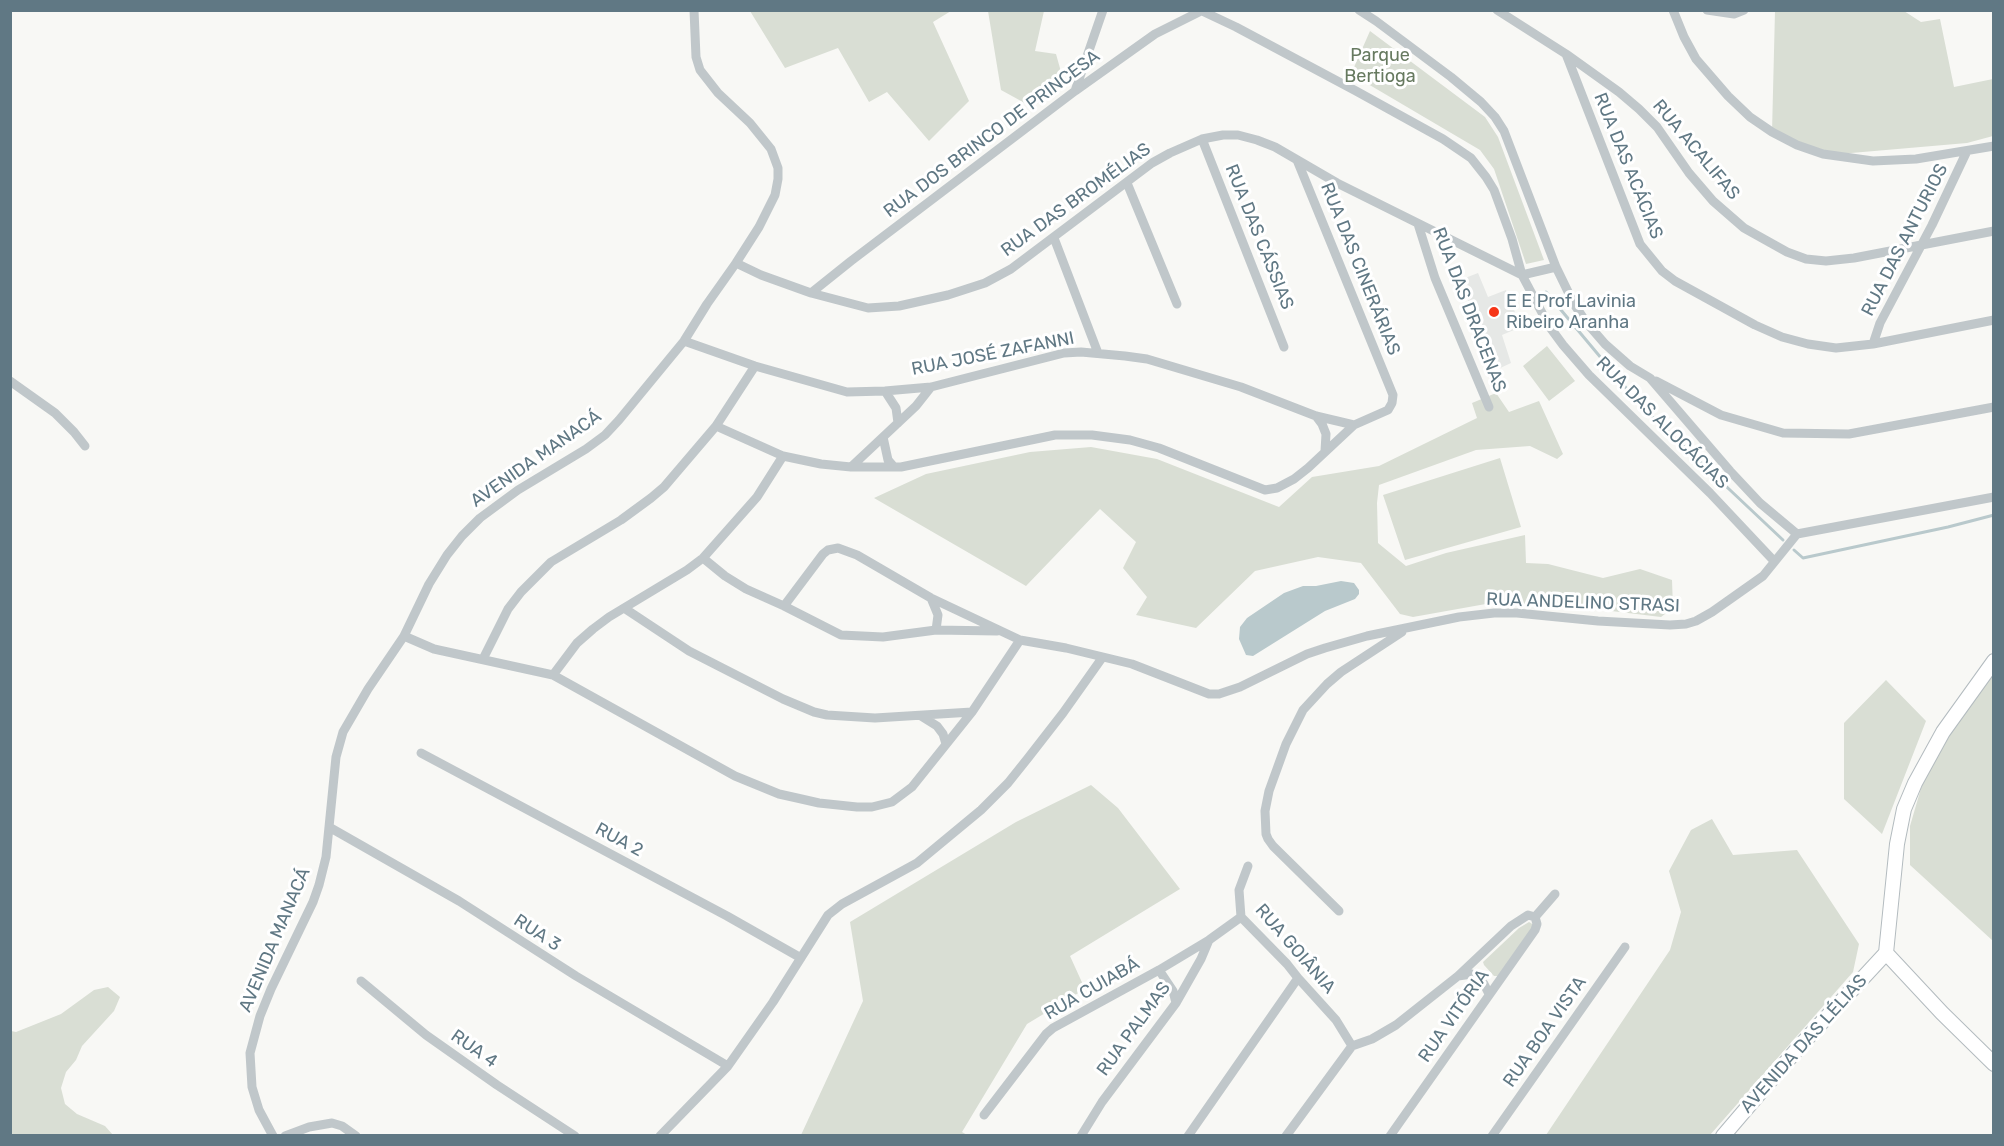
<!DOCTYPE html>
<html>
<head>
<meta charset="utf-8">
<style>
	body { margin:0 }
	#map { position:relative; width:2004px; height:1146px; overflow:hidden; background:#f8f8f5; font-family:Rubik,sans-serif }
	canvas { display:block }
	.frame { position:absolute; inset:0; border:12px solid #607884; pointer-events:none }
</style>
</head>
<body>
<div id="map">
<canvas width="2004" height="1146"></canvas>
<div class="frame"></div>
</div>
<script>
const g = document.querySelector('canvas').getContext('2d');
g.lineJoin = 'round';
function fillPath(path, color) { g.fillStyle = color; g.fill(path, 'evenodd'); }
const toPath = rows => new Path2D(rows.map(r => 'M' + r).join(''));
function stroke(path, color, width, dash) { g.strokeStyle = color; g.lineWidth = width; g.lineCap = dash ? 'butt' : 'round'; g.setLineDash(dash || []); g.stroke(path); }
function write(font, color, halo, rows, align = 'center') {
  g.font = font + ' Rubik,sans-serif'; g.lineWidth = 6; g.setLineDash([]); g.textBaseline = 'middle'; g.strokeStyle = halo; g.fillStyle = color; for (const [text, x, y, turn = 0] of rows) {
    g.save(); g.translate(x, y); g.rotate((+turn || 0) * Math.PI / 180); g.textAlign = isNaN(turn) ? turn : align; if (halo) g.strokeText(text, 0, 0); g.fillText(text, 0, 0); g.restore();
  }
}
fillPath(toPath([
	[1478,273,1488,297,1506,290,1521,327,1502,335,1511,363,1496,370,1460,280]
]), '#e6e8e6');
fillPath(toPath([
	[750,11,951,11,933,22,969,101,929,141,887,92,869,102,838,48,785,68],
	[988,11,1044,11,1035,51,1056,54,1065,86,1032,107,1001,90],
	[1775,11,1904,11,1921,22,1940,19,1954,87,1993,79,1993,136,1967,143,1828,155,1772,132],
	[1370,31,1485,117,1498,137,1544,260,1526,264,1494,169,1480,150,1351,74],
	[1547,346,1575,381,1549,401,1523,366],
	[1496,393,1509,412,1539,401,1563,454,1557,459,1530,446,1476,450,1379,485,1377,503,1378,543,1406,566,1446,553,1525,535,1526,563,1548,564,1603,578,1640,569,1672,580,1673,608,1661,617,1595,609,1497,602,1413,617,1400,614,1361,563,1318,557,1255,571,1196,628,1136,615,1147,597,1123,568,1136,542,1100,509,1026,586,874,498,926,474,1030,452,1091,447,1157,459,1279,507,1312,477,1379,466,1477,418,1472,403],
	[1500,458,1521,527,1405,560,1383,495],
	[1993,662,1993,941,1910,865,1910,826,1931,754],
	[1886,680,1926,721,1882,834,1844,799,1844,723],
	[1091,785,1118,808,1180,889,1070,956,1085,989,1027,1024,962,1132,967,1135,801,1135,863,1001,850,922,1016,822],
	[1712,819,1733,855,1797,850,1859,944,1853,972,1710,1135,1546,1135,1670,950,1681,912,1669,871,1691,830],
	[1529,922,1534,925,1498,976,1494,976,1484,965,1483,962,1519,928],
	[108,987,120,997,114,1011,82,1046,76,1060,66,1072,61,1088,65,1104,77,1114,105,1126,113,1135,11,1135,11,1031,16,1032,61,1014,94,990]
]), '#d9ded4');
fillPath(toPath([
	[1341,581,1354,583,1359,590,1359,594,1355,599,1325,611,1253,656,1246,655,1239,639,1240,627,1247,618,1284,593,1303,586,1316,586]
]), '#b9c9cc');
stroke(toPath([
	[1546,292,1642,407,1783,540],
	[1794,550,1803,558,1948,527,1994,515]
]), '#b9c9cc', 3);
const secondary = toPath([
	[1994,661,1943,732,1915,783,1904,809,1897,844,1886,953,1942,1013,1994,1064],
	[1723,1136,1799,1047,1886,953]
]);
stroke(secondary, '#b3bbbf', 16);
stroke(toPath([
	[1200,10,1236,27,1356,91,1443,139,1471,158,1486,177,1494,190,1512,239,1522,275,1549,326,1563,345,1589,375,1710,493,1774,561],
	[1359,10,1376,21,1451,77,1481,102,1495,117,1504,131,1556,267,1574,304,1586,322,1605,344,1630,366,1650,378,1730,471,1760,503,1797,534,1994,497],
	[1497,10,1566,54,1619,92,1639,109,1657,127,1689,173,1713,201,1744,228,1787,252,1806,259,1826,261,1854,258,1994,231],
	[1673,10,1684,37,1696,59,1728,96,1750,117,1772,132,1797,145,1823,154,1873,161,1916,159,1994,146],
	[1707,10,1734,14,1744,10],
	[1566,54,1640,244,1662,271,1675,281,1755,325,1782,337,1808,344,1836,348,1873,344,1994,320],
	[1075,91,1103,10],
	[1202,139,1284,347],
	[1127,183,1177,304],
	[1418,224,1435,278,1489,407],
	[1054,238,1098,353],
	[736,263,761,275,811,293,868,308,899,306,948,295,985,283,1011,269,1152,163,1170,153,1202,139,1223,135,1238,135,1257,140,1275,147,1337,183,1522,275,1556,267],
	[811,293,851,261,1075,91,1155,34,1201,11],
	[684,341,755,366,847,392,885,391,931,387,1064,353,1081,352,1125,356,1147,359,1241,387,1316,416,1354,425,1388,410,1392,403,1393,395,1297,160],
	[1873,344,1880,323,1932,225,1967,151],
	[10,381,55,413,74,432,85,446],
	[1656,381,1721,415,1783,433,1849,434,1994,407],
	[885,391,896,408,898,423],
	[1316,416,1322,424,1326,434,1325,451],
	[716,426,783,456,821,464,851,467,901,467,1055,435,1092,435,1130,440,1159,448,1265,490,1277,488,1294,479,1308,468,1354,425],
	[883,437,888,460,894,467],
	[851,467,916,406,931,387],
	[703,558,725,576,746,589,784,606,841,635,883,637,936,630,997,631],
	[931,598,938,615,936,630],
	[784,606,823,554,828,550,838,548,857,555,931,598,1020,640,1066,648,1132,664,1209,694,1219,694,1240,687,1307,654,1325,648,1367,636,1459,617,1494,613,1517,613,1598,621,1670,625,1686,624,1696,621,1712,612,1763,576,1797,534],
	[624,608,689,651,783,699,814,712,827,715,875,718,972,712],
	[404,636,434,649,553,675,735,776,779,794,797,798,819,803,857,807,872,807,892,802,912,787,972,712,1020,640],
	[483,659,508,609,521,592,551,562,621,520,651,498,664,487,716,426,755,366],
	[553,675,577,643,593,629,609,617,687,570,703,558,757,497,783,456],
	[921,716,937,726,943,734,946,744],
	[421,753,727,916,801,958],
	[329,827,459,901,576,976,728,1066],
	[1248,866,1239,890,1241,917,1287,964,1298,978,1336,1020,1352,1046],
	[1339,911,1273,846,1268,839,1266,834,1265,811,1269,791,1286,744,1303,710,1327,684,1341,672,1402,632],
	[1535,917,1555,894],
	[1159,970,1173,991,1176,1003],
	[1458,976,1472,974,1477,977,1484,984,1489,994],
	[361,981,426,1035,497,1085,575,1136],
	[984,1115,1046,1034,1053,1028,1159,970,1209,940,1241,917],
	[273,1136,259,1110,252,1087,250,1053,260,1016,271,989,313,902,319,885,326,857,336,757,343,732,368,689,404,636,429,584,447,555,462,536,480,518,518,490,586,449,605,435,619,420,684,341,707,304,736,263,759,227,775,195,778,179,778,168,771,149,750,123,718,93,700,70,696,57,694,10],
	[285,1136,309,1127,332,1123,342,1126,356,1136],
	[660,1136,728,1066,773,1002,828,915,842,904,917,863,981,810,1008,783,1028,758,1063,713,1102,658],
	[1081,1136,1102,1102,1176,1003,1201,959,1209,940],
	[1188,1136,1298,978],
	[1286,1136,1352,1046,1372,1039,1396,1025,1458,976,1511,926,1528,915,1535,917,1537,924,1535,930,1390,1136],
	[1492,1136,1625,947]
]), '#c0c7ca', 9);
stroke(secondary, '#fff', 14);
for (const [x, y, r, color] of [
	[1494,312,6,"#f63518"]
]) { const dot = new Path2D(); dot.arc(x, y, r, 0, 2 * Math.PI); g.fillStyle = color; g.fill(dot); stroke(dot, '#fff', 2); }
write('18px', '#677a60', '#fff', [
	["Parque",1380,56],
	["Bertioga",1380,77]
]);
write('18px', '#607884', '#fff', [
	["RUA DOS BRINCO DE PRINCESA",992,134,-37],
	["RUA ACALIFAS",1696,150,50],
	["RUA DAS ACÁCIAS",1628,166,68],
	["RUA DAS BROMÉLIAS",1076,200,-36],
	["RUA DAS CÁSSIAS",1259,237,68],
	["RUA DAS ANTURIOS",1905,240,-63],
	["RUA DAS CINERÁRIAS",1360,269,68],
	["RUA DAS DRACENAS",1469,310,69],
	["RUA JOSÉ ZAFANNI",993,354,-11],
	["RUA DAS ALOCÁCIAS",1662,423,45],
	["AVENIDA MANACÁ",536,459,-35],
	["RUA ANDELINO STRASI",1583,603,2],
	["RUA 2",619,840,28],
	["RUA 3",537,933,33],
	["AVENIDA MANACÁ",275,940,-67],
	["RUA GOIÂNIA",1295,949,49],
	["RUA CUIABÁ",1092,989,-30],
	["RUA VITÓRIA",1454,1016,-55],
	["RUA PALMAS",1134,1029,-54],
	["RUA BOA VISTA",1545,1032,-55],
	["AVENIDA DAS LÉLIAS",1804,1044,-48],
	["RUA 4",474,1049,35]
]);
write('18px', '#607884', '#fff', [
	["E E Prof Lavinia",1506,302],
	["Ribeiro Aranha",1506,323]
], 'left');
</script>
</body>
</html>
